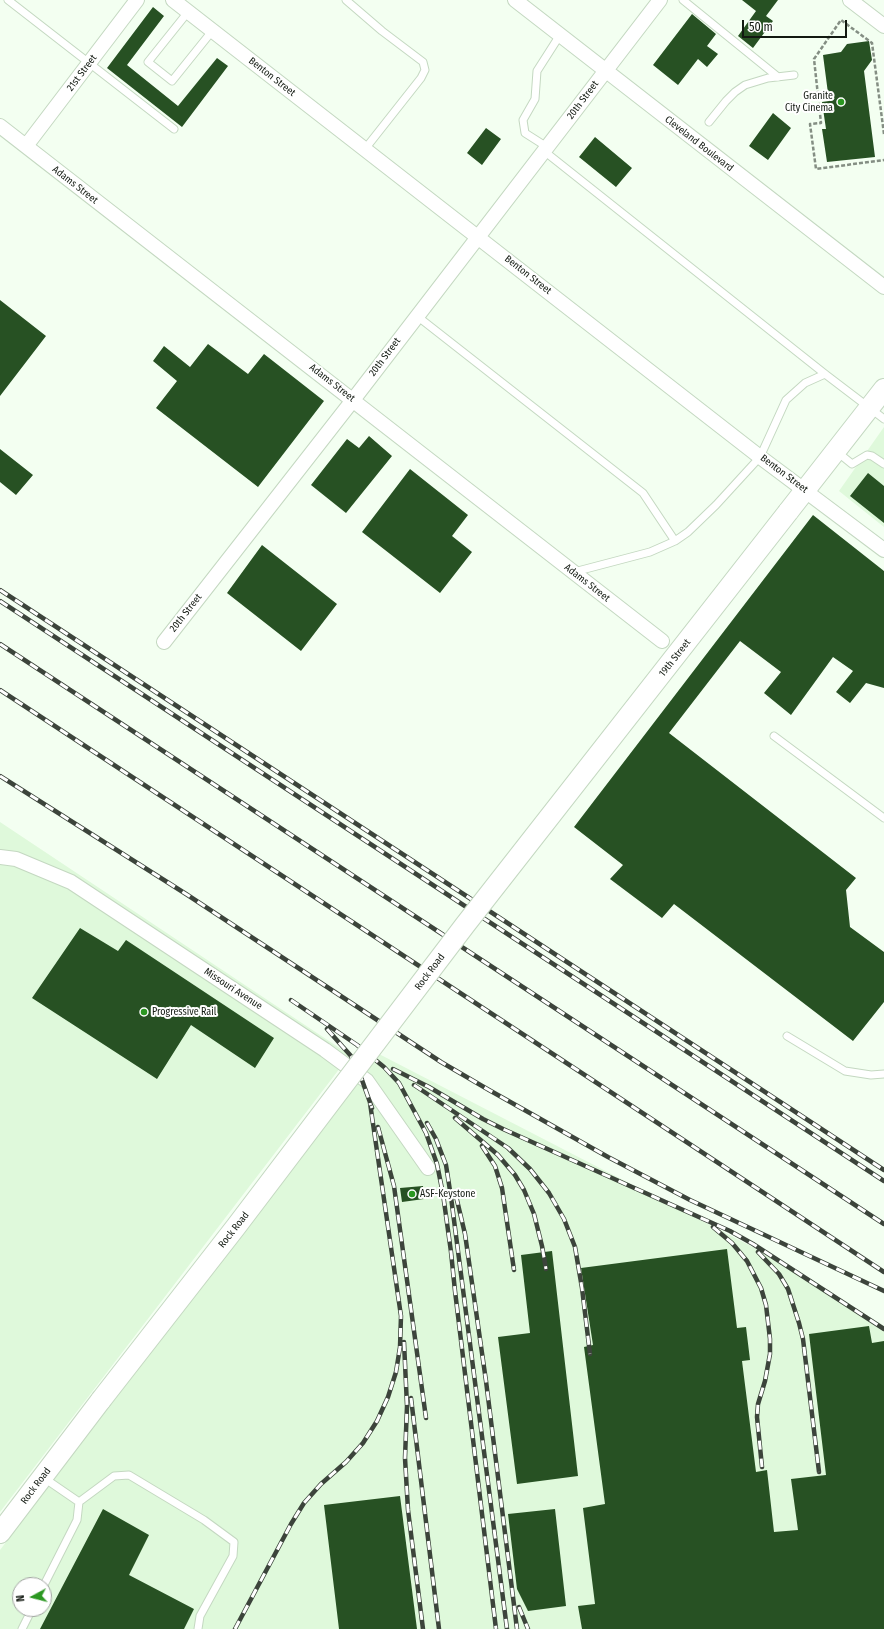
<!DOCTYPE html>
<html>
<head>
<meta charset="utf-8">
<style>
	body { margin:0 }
	#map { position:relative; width:884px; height:1629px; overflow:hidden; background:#f3fff1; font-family:"Fira Sans Condensed",sans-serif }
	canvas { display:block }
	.north { position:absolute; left:12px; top:1577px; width:40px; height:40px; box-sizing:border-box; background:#fff; border:1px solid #a0a3a0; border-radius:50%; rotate:263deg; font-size:11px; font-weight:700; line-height:16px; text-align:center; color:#121911 }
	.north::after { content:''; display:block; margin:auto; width:14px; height:18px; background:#2b9721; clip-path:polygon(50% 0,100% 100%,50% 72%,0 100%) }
	.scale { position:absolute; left:742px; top:20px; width:105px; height:18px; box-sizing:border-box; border:2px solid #121911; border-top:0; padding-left:5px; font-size:12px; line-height:14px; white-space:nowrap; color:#121911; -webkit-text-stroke:3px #fff; paint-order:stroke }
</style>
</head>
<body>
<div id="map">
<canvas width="884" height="1629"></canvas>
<div class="north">N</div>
<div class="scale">50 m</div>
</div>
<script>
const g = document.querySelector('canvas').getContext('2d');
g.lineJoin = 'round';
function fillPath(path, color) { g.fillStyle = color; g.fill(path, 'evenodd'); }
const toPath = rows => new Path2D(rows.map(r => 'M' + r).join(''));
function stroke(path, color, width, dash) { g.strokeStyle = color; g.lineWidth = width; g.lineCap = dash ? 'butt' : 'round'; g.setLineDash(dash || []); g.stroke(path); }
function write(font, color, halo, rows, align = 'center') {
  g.font = font + ' "Fira Sans Condensed",sans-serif'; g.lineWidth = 4; g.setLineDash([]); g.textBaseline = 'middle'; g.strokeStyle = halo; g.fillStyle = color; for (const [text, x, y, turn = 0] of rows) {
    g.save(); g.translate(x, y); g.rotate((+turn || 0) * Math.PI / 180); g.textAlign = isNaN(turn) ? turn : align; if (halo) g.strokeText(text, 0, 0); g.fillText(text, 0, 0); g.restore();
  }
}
fillPath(toPath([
	[884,427,884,527,839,491],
	[0,822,350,1055,0,1512],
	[379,1054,772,1257,884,1326,884,1629,0,1629,0,1550,354,1085],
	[20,1585,44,1585,44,1609,20,1609]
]), '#dff9db');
fillPath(toPath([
	[742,0,778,0,766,16,773,21,753,48,738,36,756,11],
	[153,7,164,16,127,65,178,106,217,58,228,66,182,127,107,68],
	[692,14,716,34,707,46,718,54,707,67,698,59,678,85,653,65],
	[869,41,872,60,864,71,875,157,827,162,822,129,826,129,822,102,829,101,823,55,841,52,847,44],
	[773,113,791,128,768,160,749,146],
	[486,128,501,139,482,165,467,153],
	[595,137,632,168,616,187,579,157],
	[0,300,46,336,0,396],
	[208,344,248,374,264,354,324,401,258,487,156,408,177,381,153,361,164,346,190,367],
	[369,436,392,456,346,513,311,485,347,439,359,448],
	[0,449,33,475,16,495,0,482],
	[410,469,468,515,452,536,472,552,440,593,362,532],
	[868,473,884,486,884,523,850,496],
	[813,515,884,571,884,688,866,683,850,703,836,692,853,671,833,657,791,715,764,693,781,672,740,641,669,733,856,878,846,890,850,927,884,952,884,1002,853,1041,674,904,662,918,610,879,623,865,574,827],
	[262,545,337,604,301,651,227,593],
	[80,928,118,951,126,940,274,1038,255,1068,191,1025,157,1079,32,998],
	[423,1186,424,1199,402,1202,400,1188],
	[727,1249,737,1328,746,1327,750,1360,742,1361,756,1472,767,1470,774,1532,798,1530,791,1479,826,1475,809,1334,869,1326,872,1343,884,1341,884,1629,582,1629,578,1606,595,1604,583,1508,605,1504,584,1347,593,1345,581,1268],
	[552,1251,578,1476,517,1484,498,1337,530,1333,521,1255],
	[400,1496,417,1629,339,1629,324,1505],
	[103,1509,149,1535,129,1575,194,1609,184,1629,40,1629],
	[555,1509,566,1606,528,1611,517,1589,508,1514]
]), '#275123');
const service = toPath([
	[8,0,174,129],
	[346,0,382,31,423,62,425,70,421,78,365,149],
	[683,0,778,77],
	[188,12,148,62,172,81,213,30],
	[709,122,726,101,735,92,745,85,768,78,794,75],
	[547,147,525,133,523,120,535,99,537,71,560,35],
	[544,151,825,374,884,419],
	[417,316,643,493,675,541],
	[836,451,852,464,867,455,872,456,884,464],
	[574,572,650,552,675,541,688,532,716,505,760,457,786,400,805,383,825,374],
	[774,736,884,818],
	[787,1036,845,1071,871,1075,884,1074],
	[44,1478,79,1502,77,1520,44,1585],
	[79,1502,114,1476,129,1475,204,1520,234,1542,233,1556,200,1616,198,1629],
	[22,1629,32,1609]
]);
const minor = toPath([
	[173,0,760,457,884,550],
	[515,0,884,287],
	[850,0,884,26],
	[0,126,662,641],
	[26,146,137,0],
	[164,642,353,400,660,0],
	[0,857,16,859,71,882,325,1050,367,1081,428,1168]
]);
const secondary = toPath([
	[788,512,884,389],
	[0,1533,101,1400]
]);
stroke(service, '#c4d8c1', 9);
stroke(minor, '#c4d8c1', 16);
stroke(secondary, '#c4d8c1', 22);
stroke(toPath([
	[884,134,872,43,841,20,814,59,821,123,810,124,816,169,884,160]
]), '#848e83', 2.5, [4, 2]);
stroke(service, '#fff', 7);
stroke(minor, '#fff', 14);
stroke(secondary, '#fff', 20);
const rail = toPath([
	[0,590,884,1170],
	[0,601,884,1181],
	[0,644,884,1224],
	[0,690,884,1272],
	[0,776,186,894,441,1062,489,1090,608,1157,690,1200,884,1291],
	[291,1000,360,1047],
	[327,1029,351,1056,362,1080,372,1108],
	[357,1045,384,1067,399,1083,426,1133,437,1164,443,1194,451,1252,455,1291,496,1629],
	[393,1069,429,1087,483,1119,503,1129,730,1231,753,1244,884,1329],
	[414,1085,508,1148,530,1169,549,1193,564,1219,575,1247,582,1288,590,1354],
	[455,1118,498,1155,515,1175,524,1190,534,1214,542,1246,546,1269],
	[427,1123,436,1139,446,1165,451,1197,507,1629],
	[378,1127,394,1186,426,1418],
	[482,1146,495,1166,502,1188,514,1270],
	[456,1196,465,1234,486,1381,517,1629],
	[713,1227,732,1243,747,1261,761,1288,766,1305,770,1339,770,1354,765,1381,758,1404,757,1417,762,1467],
	[758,1252,779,1274,788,1289,799,1323,803,1339,819,1472],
	[404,1342,407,1406,405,1458,408,1510,423,1629],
	[411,1398,439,1629],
	[519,1607,528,1629],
	[235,1629,291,1524,304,1503,321,1484,346,1462,363,1443,377,1421,388,1397,396,1372,400,1347,401,1316,370,1103]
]);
stroke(rail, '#3c443b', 4.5);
stroke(rail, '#fff', 3, [9]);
const secondaryBridge = toPath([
	[101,1400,235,1228,465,925,788,512]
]);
stroke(secondaryBridge, '#c4d8c1', 22, []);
stroke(secondaryBridge, '#fff', 20);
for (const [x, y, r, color] of [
	[841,102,4,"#2b9721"],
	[144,1012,4,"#2b9721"],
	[412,1194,4,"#2b9721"]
]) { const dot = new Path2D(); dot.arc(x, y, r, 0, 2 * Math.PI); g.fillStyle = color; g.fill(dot); stroke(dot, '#fff', 1.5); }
write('10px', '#121911', '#fff', [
	["21st Street",82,73,-53],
	["Benton Street",272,77,38],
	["20th Street",583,100,-53],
	["Cleveland Boulevard",699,144,38],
	["Adams Street",75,185,38],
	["Benton Street",528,275,38],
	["20th Street",385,357,-53],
	["Adams Street",332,383,38],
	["Benton Street",784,474,37],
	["Adams Street",587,583,38],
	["20th Street",186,613,-52],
	["19th Street",675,658,-52],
	["Rock Road",430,972,-53],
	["Missouri Avenue",233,989,33],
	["Rock Road",234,1230,-52],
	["Rock Road",36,1486,-53]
]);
write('10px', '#121911', '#fff', [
	["Granite",833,96,"right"],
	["City Cinema",833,108,"right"],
	["Progressive Rail",152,1012],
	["ASF-Keystone",420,1194]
], 'left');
</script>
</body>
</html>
